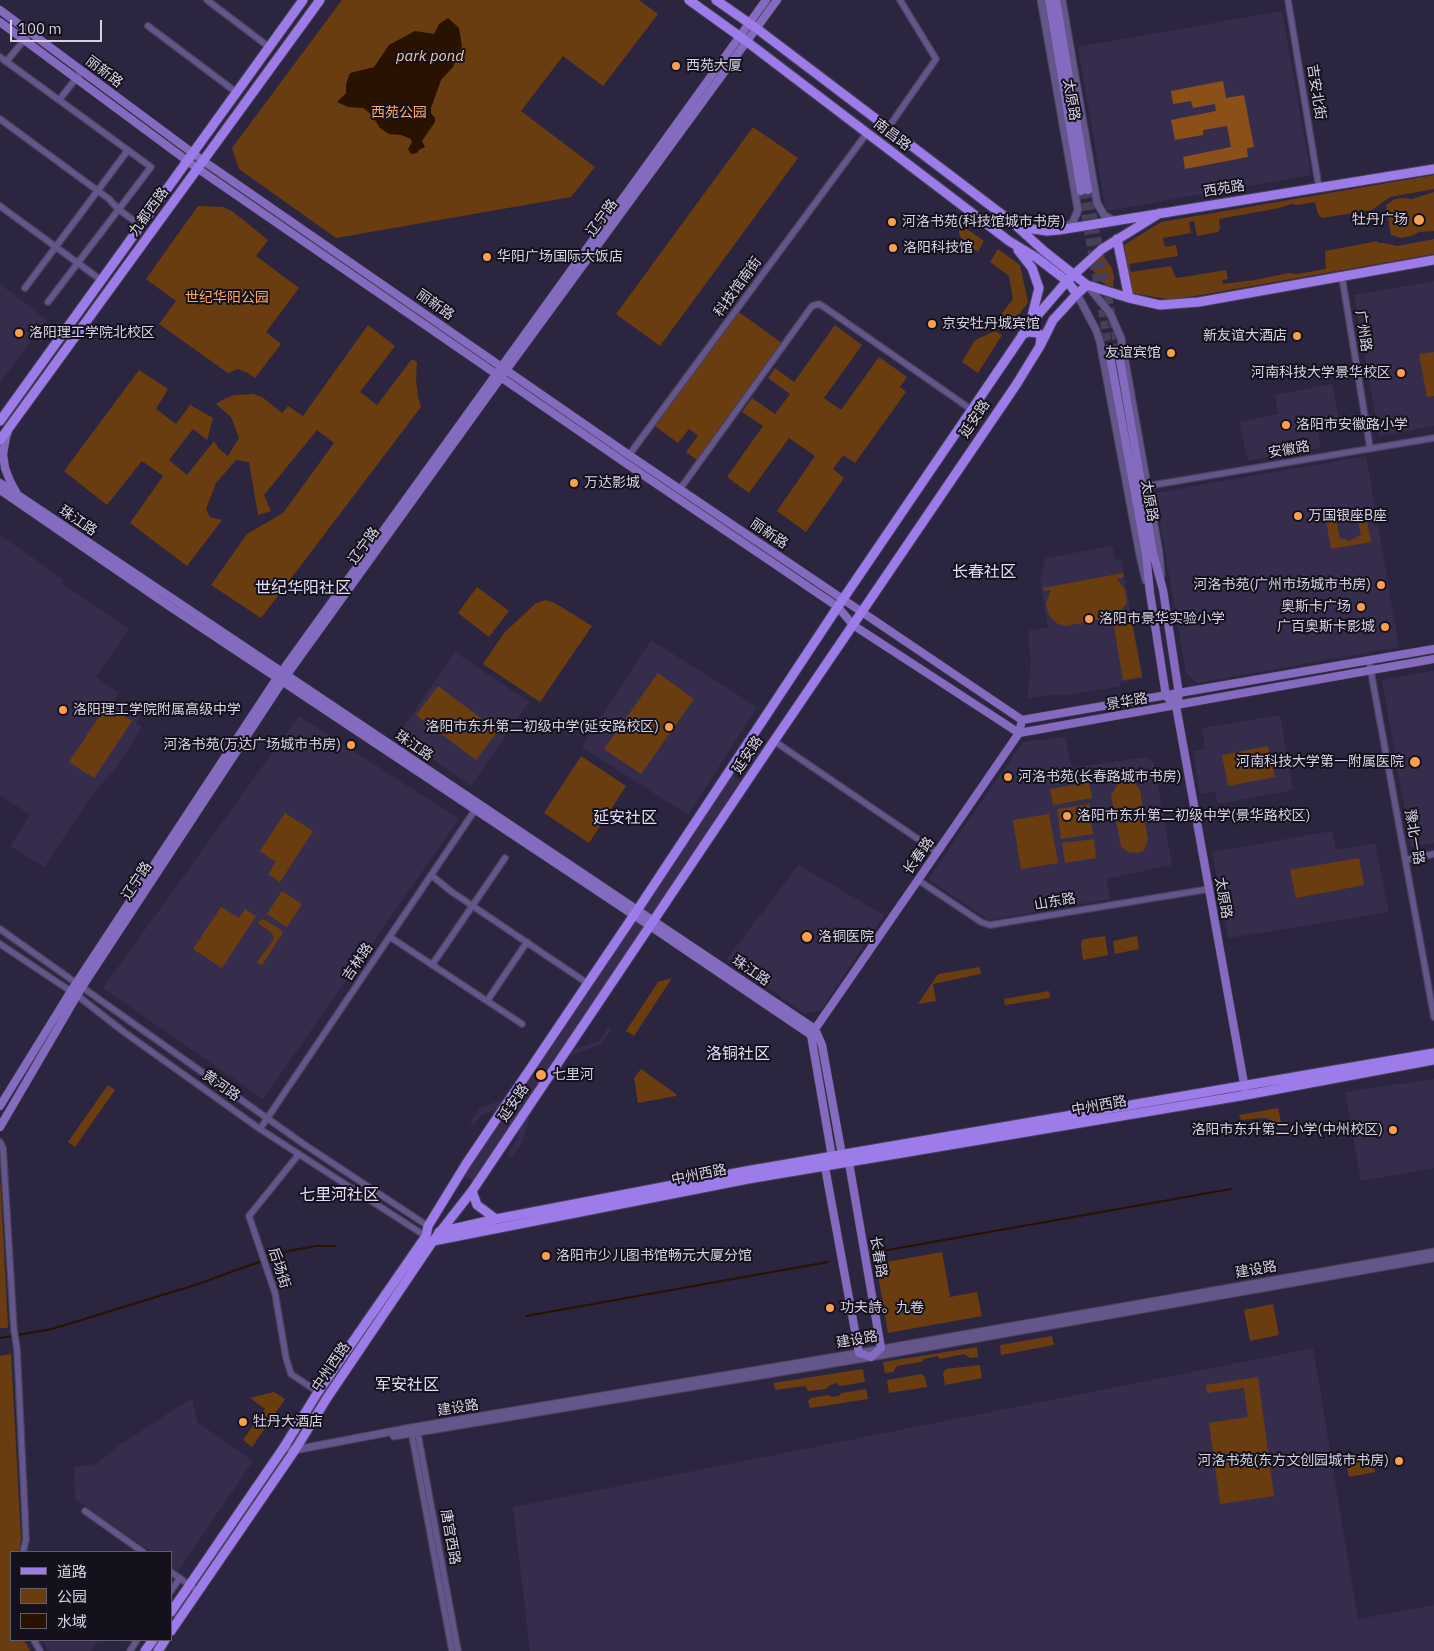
<!DOCTYPE html>
<html>
<head>
<meta charset="utf-8">
<style>
	body { margin:0 }
	#map { position:relative; width:1434px; height:1651px; overflow:hidden; background:#2c2540; font-family:"IBM Plex Sans","Noto Sans SC",sans-serif }
	canvas { display:block }
	.legend { position:absolute; left:10px; top:1551px; width:162px; height:90px; box-sizing:border-box; background:#14111c; border:1px solid #625e6c; margin:0; padding:6px 9px; list-style:none; font-size:15px; color:#d6d2e3 }
	.legend li { display:flex; align-items:center; gap:10px; height:25px }
	.legend b { width:25px; border:1px solid #625e6c }
	.scale { position:absolute; left:10px; top:20px; width:92px; height:22px; box-sizing:border-box; border:2px solid #d6d2e3; border-top:0; padding-left:6px; font-size:15px; line-height:18px; white-space:nowrap; color:#d6d2e3; -webkit-text-stroke:4px #14111c; paint-order:stroke }
</style>
</head>
<body>
<div id="map">
<canvas width="1434" height="1651"></canvas>
<ul class="legend">
<li><b style="height:6px;background:#9d7cea"></b>道路</li>
<li><b style="height:14px;background:#6a3d11"></b>公园</li>
<li><b style="height:14px;background:#291200"></b>水域</li>
</ul>
<div class="scale">100 m</div>
</div>
<script>
const g = document.querySelector('canvas').getContext('2d');
g.lineJoin = 'round';
function fillPath(path, color) { g.fillStyle = color; g.fill(path, 'evenodd'); }
const toPath = rows => new Path2D(rows.map(r => 'M' + r).join(''));
function stroke(path, color, width, dash) { g.strokeStyle = color; g.lineWidth = width; g.lineCap = dash ? 'butt' : 'round'; g.setLineDash(dash || []); g.stroke(path); }
function write(font, color, halo, rows, align = 'center') {
  g.font = font + ' "IBM Plex Sans","Noto Sans SC",sans-serif'; g.lineWidth = 4; g.setLineDash([]); g.textBaseline = 'middle'; g.strokeStyle = halo; g.fillStyle = color; for (const [text, x, y, turn = 0] of rows) {
    g.save(); g.translate(x, y); g.rotate((+turn || 0) * Math.PI / 180); g.textAlign = isNaN(turn) ? turn : align; if (halo) g.strokeText(text, 0, 0); g.fillText(text, 0, 0); g.restore();
  }
}
fillPath(toPath([
	[1282,11,1311,175,1106,211,1078,47],
	[1434,281,1434,426,1379,436,1354,295],
	[0,284,47,320,0,383],
	[1332,384,1339,418,1332,420,1333,428,1318,431,1321,448,1248,461,1239,422,1278,414,1275,395],
	[1366,456,1399,647,1197,683,1186,673,1155,493],
	[0,535,64,580,62,583,71,590,129,629,96,677,119,693,114,701,139,718,136,723,142,727,114,771,94,792,44,867,10,846,30,815,0,795],
	[1112,546,1116,561,1121,559,1143,678,1120,683,1120,686,1064,696,1061,694,1027,698,1031,664,1028,631,1048,627,1040,580,1046,558],
	[651,640,757,707,688,815,582,747],
	[455,652,529,702,471,786,398,735],
	[1434,671,1434,843,1411,847,1382,680],
	[1280,715,1293,790,1218,804,1215,791,1200,794,1193,751,1205,749,1202,728],
	[299,716,459,819,263,1099,103,988],
	[1065,737,1072,768,1147,757,1154,763,1172,865,1106,879,1110,899,989,920,928,879,1023,742],
	[729,773,744,783,570,1051,599,1041,608,1028,611,1030,601,1044,566,1057,523,1114,529,1118,522,1143,512,1158,507,1155,517,1139,522,1122,476,1184,461,1174,500,1108,481,1115,474,1125,470,1123,480,1108,502,1100,507,1104],
	[1332,831,1336,850,1375,843,1389,912,1228,938,1212,852],
	[798,865,884,915,821,1010,804,1013,727,959],
	[1434,1079,1434,1168,1361,1181,1345,1092],
	[1313,1348,1358,1619,1434,1605,1434,1651,530,1651,513,1507],
	[192,1398,197,1422,253,1461,178,1571,171,1566,171,1552,152,1552,75,1499,74,1467,96,1464,118,1446],
	[42,1640,99,1640,91,1651,49,1651]
]), '#362d4d');
fillPath(toPath([
	[342,0,639,0,658,14,603,86,563,56,521,111,595,167,571,197,336,238,239,169,232,148],
	[753,127,798,158,660,346,616,314],
	[1434,175,1434,189,1390,197,1372,210,1322,218,1318,214,1315,202,1298,205,1292,204,1279,208,1219,219,1220,229,1218,232,1197,236,1194,221,1189,222,1191,233,1163,238,1165,247,1176,245,1178,256,1129,264,1131,272,1171,266,1175,276,1177,278,1226,270,1228,279,1222,280,1223,284,1255,280,1288,273,1297,274,1326,269,1325,251,1378,241,1378,243,1384,243,1397,246,1434,239,1434,254,1172,300,1132,293,1124,245,1161,222],
	[1434,192,1434,231,1419,232,1411,236,1401,238,1391,235,1386,205,1395,199,1403,198,1412,199],
	[198,206,223,207,232,211,268,240,256,256,299,288,266,332,281,344,255,378,248,373,238,369,228,373,159,324,176,301,146,279],
	[960,224,984,241,978,252,962,242,959,233],
	[998,249,1020,265,1028,302,1009,329,999,317,1013,299,1009,276,990,262],
	[1102,254,1112,268,1114,278,1113,287,1097,280,1093,268,1095,260],
	[736,310,782,343,697,460,686,452,698,436,689,429,678,443,652,424],
	[368,325,395,346,360,392,377,405,412,359,417,362,416,380,418,397,421,407,261,618,211,585,247,534,283,513,334,443,317,430,264,495,271,511,258,515,249,462,236,460,216,483,206,509,210,517,222,520,187,566,130,523,163,476,142,461,107,505,64,471,139,370,168,389,156,409,176,424,190,405,213,418,207,440,193,429,169,460,187,475,214,441,219,449,228,456,239,438,231,417,216,404,224,399,234,395,253,394,262,397,282,413,288,406,303,416],
	[835,325,862,345,824,398,841,410,879,357,907,377,900,387,906,392,855,463,843,455,833,469,844,478,806,532,777,511,815,456,789,438,749,493,727,477,763,426,742,412,752,398,775,414,790,394,768,378,775,368,794,382],
	[995,331,1002,335,978,373,962,362,975,340],
	[1434,352,1434,396,1427,397,1419,354],
	[1366,515,1371,542,1331,549,1326,521,1336,519,1340,539,1345,539,1349,541,1361,535,1357,516],
	[1123,573,1124,577,1117,579,1125,590,1127,603,1117,616,1066,626,1058,624,1049,615,1046,603,1051,590,1044,591,1043,588],
	[477,587,509,611,489,637,458,613],
	[546,600,555,603,592,626,540,702,483,664,504,633,536,603],
	[1131,618,1142,677,1123,680,1113,621],
	[658,673,694,699,641,774,604,749],
	[438,686,498,731,476,760,416,715],
	[107,705,132,721,94,778,69,762],
	[1268,746,1275,777,1228,786,1222,755],
	[581,756,626,786,589,843,544,813],
	[1125,780,1135,783,1140,790,1148,840,1144,850,1137,853,1128,852,1121,846,1111,796,1117,785],
	[1089,782,1092,798,1053,805,1050,789],
	[1089,804,1093,834,1061,839,1057,809],
	[285,813,313,831,280,882,268,874,276,862,260,851],
	[1049,814,1058,863,1021,869,1013,820],
	[1094,839,1096,858,1065,863,1062,843],
	[1359,858,1364,885,1296,898,1290,870],
	[282,891,302,904,287,927,267,914],
	[221,907,239,918,245,909,256,916,222,968,193,949],
	[263,919,283,931,282,934,262,965,257,962,274,939,271,932,259,924,258,922],
	[1105,936,1108,955,1083,960,1081,945,1082,940,1084,939],
	[1137,936,1139,949,1115,954,1113,941],
	[980,967,981,974,933,984,936,1001,918,1004,938,974],
	[672,978,634,1036,626,1031,658,982],
	[1049,991,1050,998,1005,1005,1004,999],
	[641,1069,676,1094,676,1096,638,1103,634,1078],
	[108,1085,115,1090,75,1147,68,1142],
	[1278,1108,1281,1122,1274,1124,1267,1118,1261,1118,1241,1120,1239,1115],
	[0,1177,8,1328,0,1328],
	[942,1252,950,1297,977,1292,982,1316,888,1333,876,1264],
	[1273,1304,1279,1335,1250,1341,1244,1310],
	[1052,1336,1054,1345,1001,1355,1000,1345],
	[977,1347,978,1357,970,1358,964,1354,940,1359,937,1356,924,1359,921,1362,897,1366,893,1372,885,1373,883,1362],
	[11,1354,21,1539,19,1552,11,1552,11,1640,24,1640,30,1651,0,1651,0,1356],
	[980,1365,982,1378,945,1385,943,1373,946,1369],
	[863,1369,865,1382,840,1386,836,1383,830,1385,826,1389,808,1391,805,1386,776,1390,773,1383],
	[922,1374,925,1377,927,1387,889,1393,887,1380],
	[1258,1377,1274,1496,1220,1504,1209,1423,1248,1417,1244,1388,1207,1393,1206,1385],
	[866,1389,868,1399,810,1408,808,1401,811,1398,828,1395,832,1397,838,1396,842,1393],
	[274,1392,285,1399,252,1447,243,1440,265,1409,250,1398],
	[1372,1456,1375,1472,1349,1477,1346,1461]
]), '#6a3d11');
fillPath(toPath([
	[1223,81,1226,98,1244,95,1254,147,1247,148,1248,157,1185,169,1183,157,1231,147,1230,142,1227,126,1203,130,1203,135,1175,140,1171,120,1216,111,1215,104,1193,108,1191,101,1173,104,1171,91]
]), '#8a5017');
fillPath(toPath([
	[448,18,459,28,462,46,453,67,441,80,431,108,431,113,435,118,435,122,422,141,425,147,419,150,417,153,411,154,408,149,412,142,411,139,401,135,389,134,380,128,371,114,363,108,348,107,337,102,346,93,346,84,350,73,374,67,389,45,415,31,434,34,439,24]
]), '#291200');
stroke(toPath([
	[882,1251,1231,1189],
	[266,1259,288,1251,316,1246,335,1246],
	[526,1316,828,1262],
	[0,1338,52,1329,195,1285,262,1261]
]), '#291200', 2);
stroke(toPath([
	[1088,190,1119,354],
	[1081,191,1110,356]
]), '#463f58', 8, [8, 4]);
const minor = toPath([
	[207,0,269,47],
	[1288,0,1319,188],
	[148,26,236,92],
	[0,57,151,167,48,302],
	[6,62,30,33],
	[59,100,82,71],
	[0,119,109,199,118,209,140,225],
	[888,128,936,59,900,0],
	[0,206,101,280],
	[1342,277,1370,448],
	[25,288,128,150],
	[629,455,867,133],
	[1147,486,1434,438],
	[680,489,812,306,819,304,824,307,972,410],
	[1369,661,1434,1017],
	[774,741,937,852],
	[1405,860,1434,854],
	[431,875,452,892,587,983],
	[918,880,981,922,990,925,1209,889],
	[0,929,305,1145,428,1226],
	[390,937,522,1024],
	[0,944,78,996,124,1032,260,1129,427,1237],
	[432,965,505,858],
	[487,1001,527,942],
	[260,1129,475,810],
	[0,1142,3,1148,14,1330,17,1349,25,1515,26,1540,23,1552],
	[299,1154,249,1216,275,1293,286,1358,291,1374,318,1392],
	[417,1429,458,1651],
	[411,1430,452,1651],
	[85,1511,143,1552],
	[171,1572,198,1591],
	[171,1591,180,1578],
	[34,1640,40,1651],
	[130,1651,137,1640]
]);
const tertiary = toPath([
	[1041,0,1078,210,1073,222,1065,228],
	[1062,0,1097,203,1104,215,1115,221],
	[1087,285,1110,313,1121,338,1159,552,1161,575],
	[1077,294,1096,330,1100,342,1140,556,1146,581],
	[394,1436,871,1357,1434,1258],
	[284,1447,295,1450,410,1428,859,1353,1434,1252]
]);
const secondary = toPath([
	[1049,0,1081,191],
	[1056,0,1088,190],
	[0,10,202,160,629,455,1022,720,1434,649],
	[0,22,197,168,624,462,838,607,853,625,1019,733,1434,659],
	[1119,354,1153,553,1163,590,1179,694,1176,706,1177,711,1245,1089],
	[1110,356,1146,554,1150,593,1166,696,1176,706],
	[8,431,6,437,3,454,5,468,10,481,17,494],
	[0,483,815,1029],
	[0,490,169,606,650,926,811,1035],
	[815,1029,822,1045,842,1155,849,1163,881,1348,871,1357,859,1353,825,1167,832,1157,811,1035,815,1029,918,880,1019,733,1022,720],
	[0,1106,71,991,277,678,766,0],
	[0,1127,82,987,286,676,507,369,777,0]
]);
const primary = toPath([
	[689,0,746,41,1009,241,1037,258,1067,281,1077,294],
	[716,0,756,28,1012,222,1044,251,1087,285,1129,298,1160,305,1199,302,1434,260],
	[1018,227,1047,231,1059,230,1434,169],
	[1117,239,1129,298],
	[1018,250,1032,268,1039,288,1031,320],
	[1022,335,1028,332,1038,333,1041,337,1040,346],
	[0,421,303,0],
	[0,440,320,0],
	[472,1191,477,1205,496,1219],
	[439,1232,496,1219,746,1171,1434,1053],
	[433,1241,748,1179,1246,1095,1434,1060],
	[171,1612,284,1447,318,1392,426,1236,428,1226,466,1164,638,909,843,599,1030,324,1067,281,1102,249,1160,213],
	[171,1631,295,1450,327,1398,433,1241,472,1191,774,741,1016,385,1040,346,1053,320,1077,294,1087,285],
	[145,1651,153,1640],
	[158,1651,165,1640]
]);
stroke(minor, '#47415a', 8);
stroke(tertiary, '#47415a', 9);
stroke(secondary, '#47415a', 9);
stroke(primary, '#47415a', 11);
stroke(minor, '#64558a', 5.5);
stroke(tertiary, '#64558a', 7);
stroke(secondary, '#846bc0', 8);
stroke(primary, '#9d7cea', 9);
for (const [x, y, r, color] of [
	[676,66,5,"#fa9f4e"],
	[1419,220,6,"#fa9f4e"],
	[892,222,5,"#fa9f4e"],
	[893,248,5,"#fa9f4e"],
	[487,257,5,"#fa9f4e"],
	[932,324,5,"#fa9f4e"],
	[19,333,5,"#fa9f4e"],
	[1297,336,5,"#fa9f4e"],
	[1171,353,5,"#fa9f4e"],
	[1401,373,5,"#fa9f4e"],
	[1286,425,5,"#fa9f4e"],
	[574,483,5,"#fa9f4e"],
	[1298,516,5,"#fa9f4e"],
	[1381,585,5,"#fa9f4e"],
	[1361,607,5,"#fa9f4e"],
	[1089,619,5,"#fa9f4e"],
	[1385,627,5,"#fa9f4e"],
	[63,710,5,"#fa9f4e"],
	[669,727,5,"#fa9f4e"],
	[351,745,5,"#fa9f4e"],
	[1415,762,6,"#fa9f4e"],
	[1008,777,5,"#fa9f4e"],
	[1067,816,5,"#fa9f4e"],
	[807,937,6,"#fa9f4e"],
	[541,1075,6,"#fa9f4e"],
	[1393,1130,5,"#fa9f4e"],
	[546,1256,5,"#fa9f4e"],
	[830,1308,5,"#fa9f4e"],
	[243,1422,5,"#fa9f4e"],
	[1399,1461,5,"#fa9f4e"]
]) { const dot = new Path2D(); dot.arc(x, y, r, 0, 2 * Math.PI); g.fillStyle = color; g.fill(dot); stroke(dot, '#14111c', 2); }
write('14px', '#d6d2e3', '#14111c', [
	["西苑大厦",686,66],
	["牡丹广场",1408,220,"right"],
	["河洛书苑(科技馆城市书房)",902,222],
	["洛阳科技馆",903,248],
	["华阳广场国际大饭店",497,257],
	["京安牡丹城宾馆",942,324],
	["洛阳理工学院北校区",29,333],
	["新友谊大酒店",1287,336,"right"],
	["友谊宾馆",1161,353,"right"],
	["河南科技大学景华校区",1391,373,"right"],
	["洛阳市安徽路小学",1296,425],
	["万达影城",584,483],
	["万国银座B座",1308,516],
	["河洛书苑(广州市场城市书房)",1371,585,"right"],
	["奥斯卡广场",1351,607,"right"],
	["洛阳市景华实验小学",1099,619],
	["广百奥斯卡影城",1375,627,"right"],
	["洛阳理工学院附属高级中学",73,710],
	["洛阳市东升第二初级中学(延安路校区)",659,727,"right"],
	["河洛书苑(万达广场城市书房)",341,745,"right"],
	["河南科技大学第一附属医院",1404,762,"right"],
	["河洛书苑(长春路城市书房)",1018,777],
	["洛阳市东升第二初级中学(景华路校区)",1077,816],
	["洛铜医院",818,937],
	["七里河",552,1075],
	["洛阳市东升第二小学(中州校区)",1383,1130,"right"],
	["洛阳市少儿图书馆畅元大厦分馆",556,1256],
	["功夫詩。九卷",840,1308],
	["牡丹大酒店",253,1422],
	["河洛书苑(东方文创园城市书房)",1389,1461,"right"]
], 'left');
write('14px', '#d6d2e3', '#14111c', [
	["丽新路",104,72,37],
	["吉安北街",1316,92,81],
	["太原路",1071,100,80],
	["南昌路",892,135,37],
	["西苑路",1224,189,-9],
	["九都西路",149,212,-54],
	["辽宁路",602,218,-54],
	["科技馆南街",738,287,-54],
	["丽新路",435,305,35],
	["广州路",1363,331,81],
	["延安路",975,419,-56],
	["安徽路",1289,450,-10],
	["太原路",1149,501,80],
	["珠江路",78,521,34],
	["丽新路",769,534,34],
	["辽宁路",364,546,-54],
	["景华路",1127,702,-10],
	["珠江路",414,746,34],
	["延安路",748,755,-56],
	["豫北一路",1414,837,80],
	["长春路",919,856,-55],
	["辽宁路",137,881,-57],
	["太原路",1223,898,80],
	["山东路",1055,902,-10],
	["吉林路",358,962,-56],
	["珠江路",751,971,34],
	["黄河路",221,1086,35],
	["延安路",514,1103,-56],
	["中州西路",1099,1106,-10],
	["中州西路",699,1175,-11],
	["长春路",878,1257,80],
	["后场街",279,1268,72],
	["建设路",1256,1270,-10],
	["建设路",857,1340,-10],
	["中州西路",331,1367,-56],
	["建设路",458,1408,-9],
	["唐宫西路",450,1537,80]
]);
write('14px', '#fbaa66', '#14111c', [
	["西苑公园",399,113],
	["世纪华阳公园",227,298]
]);
write('italic 15px', '#f1c8a8', '#14111c', [
	["park pond",430,57]
]);
write('16px', '#e4ddfa', '#14111c', [
	["长春社区",984,572],
	["世纪华阳社区",303,588],
	["延安社区",625,818],
	["洛铜社区",738,1054],
	["七里河社区",339,1195],
	["军安社区",407,1385]
]);
</script>
</body>
</html>
